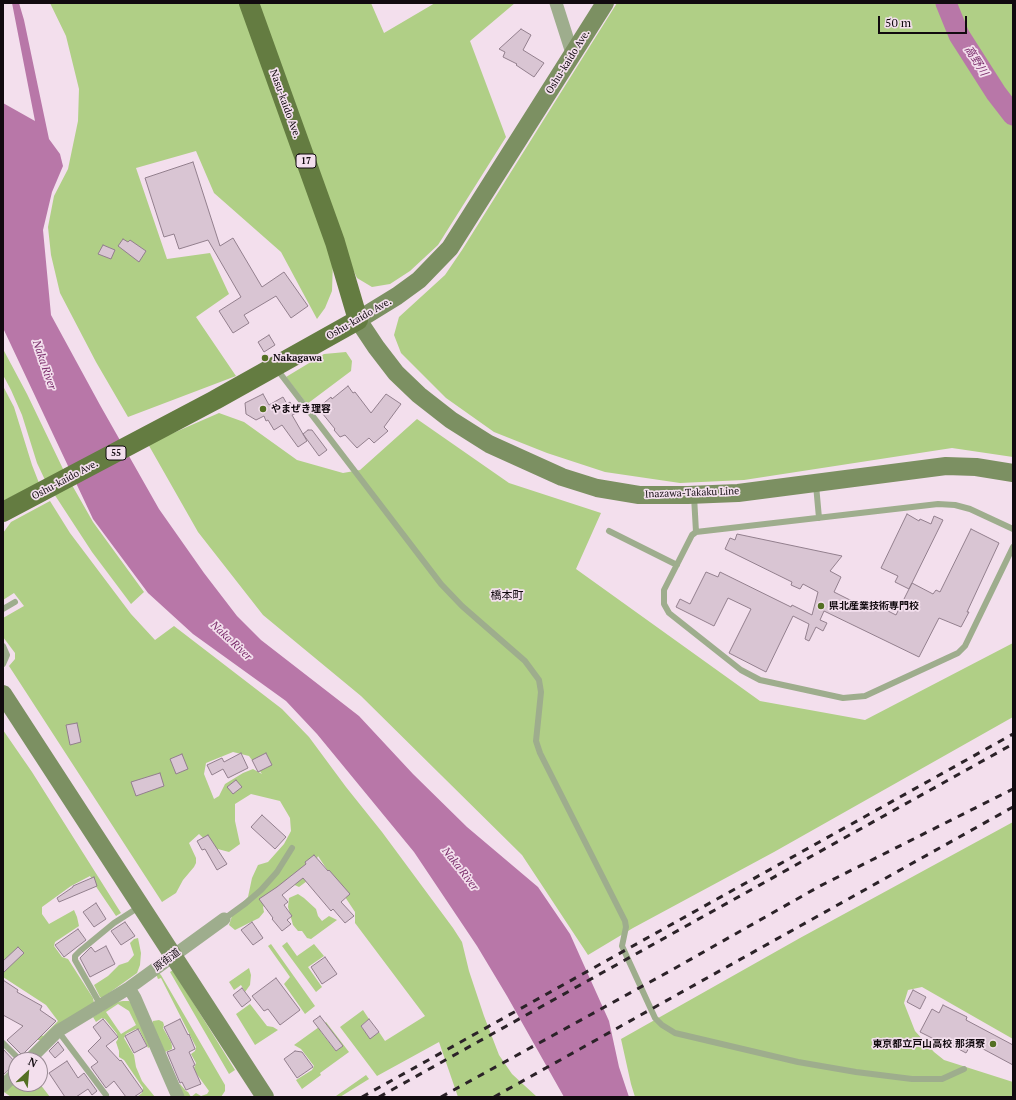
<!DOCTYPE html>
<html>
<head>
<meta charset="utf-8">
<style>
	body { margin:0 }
	#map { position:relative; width:1016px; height:1100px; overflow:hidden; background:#f3dfed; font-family:"PT Serif",serif }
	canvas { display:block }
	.frame { position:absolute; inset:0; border:4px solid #110a0f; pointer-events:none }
	.north { position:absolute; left:8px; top:1052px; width:40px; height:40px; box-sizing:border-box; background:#f3dfed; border:1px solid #998a94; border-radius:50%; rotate:26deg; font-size:11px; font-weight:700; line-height:16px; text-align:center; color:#110a0f }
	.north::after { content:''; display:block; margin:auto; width:14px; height:18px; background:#536f23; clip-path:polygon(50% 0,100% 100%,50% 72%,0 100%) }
	.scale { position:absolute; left:878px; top:16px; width:89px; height:18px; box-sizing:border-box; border:2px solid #110a0f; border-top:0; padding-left:5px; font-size:12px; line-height:14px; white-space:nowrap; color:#110a0f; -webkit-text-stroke:3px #f3dfed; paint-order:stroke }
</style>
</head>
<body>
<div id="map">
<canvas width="1016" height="1100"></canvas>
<div class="frame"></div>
<div class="north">N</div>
<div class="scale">50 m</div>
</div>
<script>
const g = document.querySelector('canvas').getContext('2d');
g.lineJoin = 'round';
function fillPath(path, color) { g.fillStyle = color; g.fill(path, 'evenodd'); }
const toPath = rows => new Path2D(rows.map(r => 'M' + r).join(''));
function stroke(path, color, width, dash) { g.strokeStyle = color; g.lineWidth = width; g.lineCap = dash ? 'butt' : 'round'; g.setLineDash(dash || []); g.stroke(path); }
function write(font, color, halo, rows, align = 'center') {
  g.font = font + ' "PT Serif","Noto Sans JP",serif'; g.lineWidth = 3.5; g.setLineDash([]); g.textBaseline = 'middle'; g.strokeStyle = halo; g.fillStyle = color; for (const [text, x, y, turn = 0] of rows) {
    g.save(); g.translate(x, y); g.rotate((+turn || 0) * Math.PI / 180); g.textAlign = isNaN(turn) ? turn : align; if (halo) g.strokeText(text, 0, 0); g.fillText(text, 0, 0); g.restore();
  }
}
fillPath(toPath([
	[50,3,371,3,384,33,435,3,515,3,470,41,506,137,438,245,410,271,390,284,372,287,357,278,336,234,333,261,332,291,325,308,317,319,281,252,214,193,196,151,136,168,167,259,210,253,229,294,196,317,236,376,128,417,96,362,60,293,51,255,48,227,54,196,68,169,78,121,79,89,66,36],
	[617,3,1013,3,1013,457,952,448,744,480,680,483,605,472,547,453,494,432,446,398,401,353,394,335,399,317,445,275,462,250],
	[3,349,27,394,64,471,93,522,144,592,131,604,92,552,45,480,37,463,22,415,11,390,3,375],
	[346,352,352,361,351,371,307,404,286,377,324,354],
	[3,386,14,407,32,465,39,483,3,501],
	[219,413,244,422,297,460,343,473,360,470,417,419,509,483,601,513,576,569,760,701,865,720,1013,643,1013,717,774,852,633,928,588,955,522,855,361,696,263,615,198,532,148,444],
	[50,501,70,533,131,614,155,640,174,626,282,709,309,737,346,787,382,832,453,928,462,942,469,971,484,1016,499,1055,512,1074,537,1097,458,1097,439,1042,377,1076,340,1027,363,1010,369,1019,361,1026,370,1038,379,1032,385,1041,425,1016,355,923,355,912,318,856,307,881,299,887,288,882,281,885,263,907,264,912,259,918,235,930,229,925,232,916,240,905,248,897,252,878,258,865,268,862,284,844,291,831,290,818,280,801,251,794,235,804,235,821,240,844,229,852,214,848,199,834,189,843,196,858,196,863,194,867,183,880,176,893,162,902,9,666,15,659,15,653,3,637,3,618,24,606,14,593,3,600,3,533,11,522],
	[233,752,249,756,262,774,253,769,243,773,225,784,219,796,214,799,204,774,206,763],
	[3,730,32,772,121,913,116,916,97,888,90,876,71,886,42,907,42,914,49,924,74,910,77,917,79,926,55,942,54,946,62,957,68,959,93,998,94,1003,42,1040,38,1040,19,1023,36,1031,43,1036,58,1021,46,1005,3,977],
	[1013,822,1013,1039,922,987,908,990,904,1003,915,1031,934,1052,944,1060,1013,1082,1013,1097,635,1097,631,1084,621,1039,800,938],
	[298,894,304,898,316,909,318,916,322,921,329,916,337,920,311,939,307,938,302,931,298,931,293,925,288,907,289,898],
	[138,938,141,953,140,965,137,973,102,998,100,997,94,985,108,976,119,965,128,962,134,955,130,943,134,939],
	[287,942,297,956,314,944,324,956,308,967,322,987,316,992,282,946],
	[271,944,315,1006,305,1014,284,984,290,977,268,946],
	[249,968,251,975,250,985,245,992,241,985,234,990,229,982],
	[173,970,235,1070,229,1074,170,972],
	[159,973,161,975,225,1085,225,1091,221,1097,182,1097,178,1085,180,1084,186,1091,188,1092,191,1097,196,1093,201,1096,207,1094,209,1091,196,1073,194,1068,196,1063,191,1054,195,1051,196,1047,161,978,158,979,156,974],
	[123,1001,129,1001,133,1004,151,1046,148,1048,139,1029,136,1029,126,1034,124,1038,134,1055,136,1067,142,1081,155,1097,137,1097,142,1093,143,1088,124,1060,119,1057,119,1051,116,1042,118,1039,117,1034,105,1019,102,1018,96,1022,93,1017,117,1002],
	[118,1004,129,1011,136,1025,121,1034,106,1012],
	[250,1004,267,1026,273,1027,278,1030,255,1045,236,1014],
	[159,1020,163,1022,164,1025,163,1028,171,1042,172,1046,172,1049,165,1052,152,1024,153,1021],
	[326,1022,349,1052,320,1073,321,1075,302,1089,296,1080,312,1070,314,1066,301,1049,294,1045],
	[328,1027,342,1046,336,1051,321,1032],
	[366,1075,369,1079,340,1097,337,1097,336,1096],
	[16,1080,16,1084,40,1084,50,1097,11,1097,4,1092]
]), '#b0cf86');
fillPath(toPath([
	[12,3,19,3,24,20,49,139,60,154,63,166,52,192,43,230,51,315,100,405,159,509,204,573,237,616,261,640,359,716,413,774,467,827,538,887,570,934,609,1021,619,1067,629,1097,564,1097,507,996,477,946,414,852,317,734,286,701,193,634,148,593,93,519,3,328,3,103,35,121]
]), '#b877a8');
stroke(toPath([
	[946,3,959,35,996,93,1013,115]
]), '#b877a8', 21);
const building = toPath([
	[521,29,531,35,523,50,544,63,534,77,516,65,517,64,503,57,505,52,499,49,521,29],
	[193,162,220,246,233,238,262,287,284,272,308,306,291,318,276,296,244,315,249,323,233,333,219,311,241,297,208,240,179,249,174,234,164,237,145,178,193,162],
	[123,239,128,242,130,240,146,251,139,262,118,246,123,239],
	[103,245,115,250,111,259,98,254,103,245],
	[269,335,275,345,264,352,258,342,269,335],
	[348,386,353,393,355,392,371,413,386,394,401,404,384,427,388,431,374,443,369,438,357,448,345,435,340,437,334,430,335,429,318,408,331,397,332,399,348,386],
	[263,394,269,405,283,397,287,404,290,402,296,413,292,415,307,441,298,447,282,425,274,430,268,420,266,421,264,416,256,420,246,414,245,403,263,394],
	[308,430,312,430,327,450,319,456,303,434,308,430],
	[907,514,919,521,920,519,931,524,934,516,943,520,909,589,895,582,898,576,881,568,907,514],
	[971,529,999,543,967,612,969,612,961,627,939,618,919,657,824,611,820,620,827,623,823,631,816,627,809,641,805,639,809,624,793,616,766,672,729,653,751,609,728,598,714,626,676,607,680,599,690,604,706,572,718,577,720,572,791,607,792,605,812,615,818,592,803,584,800,589,791,585,792,582,725,549,730,538,735,540,737,534,842,556,830,571,841,577,834,592,868,609,872,603,896,615,912,583,933,594,936,590,940,592,971,529],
	[77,723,81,742,70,745,66,725,77,723],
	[241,753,248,768,228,778,223,769,212,775,207,765,222,758,224,762,241,753],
	[266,753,272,765,258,772,252,760,266,753],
	[182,754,188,769,176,774,170,759,182,754],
	[160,773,164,786,136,796,131,782,160,773],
	[236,780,242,787,233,794,227,787,236,780],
	[262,815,286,837,275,849,251,827,262,815],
	[208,835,227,864,217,870,205,849,202,850,197,841,208,835],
	[314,855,328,871,329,870,350,894,341,902,354,916,345,923,333,909,331,911,303,878,282,895,288,902,284,905,292,916,287,920,291,924,282,931,272,919,273,918,259,899,277,887,306,864,305,862,314,855],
	[94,877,97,886,59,902,57,898,73,887,73,886,94,877],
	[96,903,106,919,94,927,83,912,96,903],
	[125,922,135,936,121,945,111,931,125,922],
	[252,922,263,938,253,945,241,930,252,922],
	[78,929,86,940,64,957,55,945,78,929],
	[106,946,115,964,90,977,80,958,91,947,95,952,106,946],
	[18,947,24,953,3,973,3,961,18,947],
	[325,957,337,974,322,984,311,967,325,957],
	[276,978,300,1010,280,1025,268,1009,264,1011,252,996,276,978],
	[3,980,18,990,17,992,42,1006,40,1010,56,1021,22,1055,7,1040,23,1026,3,1015,3,980],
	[242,988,251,1000,242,1007,233,995,242,988],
	[913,990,926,997,920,1009,907,1002,913,990],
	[943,1005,967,1017,966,1020,1013,1045,1013,1065,972,1043,966,1053,953,1046,952,1048,920,1032,932,1009,939,1013,943,1005],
	[320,1016,343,1046,336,1051,313,1021,320,1016],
	[103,1019,118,1037,106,1046,120,1061,121,1060,143,1091,134,1097,126,1097,114,1081,106,1088,91,1067,98,1062,88,1051,101,1038,93,1027,103,1019],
	[180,1019,188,1035,189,1034,195,1049,189,1052,195,1065,193,1066,201,1084,186,1090,182,1082,180,1083,167,1052,175,1049,164,1027,180,1019],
	[369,1019,379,1032,370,1039,361,1026,369,1019],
	[138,1029,147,1046,134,1053,125,1036,138,1029],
	[58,1042,64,1050,55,1058,49,1051,58,1042],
	[3,1049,16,1063,3,1075,3,1049],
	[295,1051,302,1052,313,1067,297,1078,284,1059,295,1051],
	[67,1061,78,1078,84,1073,97,1091,92,1095,88,1089,76,1097,65,1097,49,1073,67,1061]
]);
fillPath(building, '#d9c5d3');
stroke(building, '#927f8d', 1);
stroke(toPath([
	[276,368,441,584,462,606,525,661,539,680,541,692,536,741,540,753,625,921,626,927,622,946,655,1018,662,1025,675,1033,798,1062,856,1072,912,1079,942,1079,964,1069],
	[816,485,819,518],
	[694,496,696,532],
	[1013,529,970,509,955,505,938,504,696,532,692,535,664,590,664,604,669,613,741,670,760,680,843,698,865,696,958,653,965,646,1013,547],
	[609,531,677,565],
	[3,609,15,602],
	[3,646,7,655,3,664],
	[224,919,246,903,261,890,277,872,292,848],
	[100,1004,75,960,75,956,80,951,114,923,139,907],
	[58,1031,106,1095],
	[3,1043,20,1060]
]), '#9ead8d', 6);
stroke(toPath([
	[556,3,572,53],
	[129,988,135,998,178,1097],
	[29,1060,58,1031,129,988,224,919],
	[3,1086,16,1073]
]), '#9ead8d', 13);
stroke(toPath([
	[605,3,450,248,419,280,397,296,358,320,376,347,396,373,419,395,451,420,489,444,562,477,597,488,639,495,688,495,738,493,946,466,976,467,1013,473],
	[3,694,265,1097]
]), '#7c9062', 18);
stroke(toPath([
	[3,512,215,400,358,320,335,242,249,3]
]), '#647c41', 20);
stroke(toPath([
	[362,1097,1013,734],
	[379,1097,1013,744],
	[441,1097,670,971,820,886,1013,789],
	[494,1097,1013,807]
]), '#2b2228', 3, [7, 7]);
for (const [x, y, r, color] of [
	[265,358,4,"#536f23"],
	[263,409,4,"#536f23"],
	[821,606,4,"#536f23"],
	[993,1044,4,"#536f23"]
]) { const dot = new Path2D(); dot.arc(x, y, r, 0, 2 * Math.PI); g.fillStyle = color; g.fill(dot); stroke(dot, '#f3dfed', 1.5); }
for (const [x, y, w] of [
	[306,161,20],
	[116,453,20]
]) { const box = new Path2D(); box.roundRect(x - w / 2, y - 7, w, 14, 3); g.fillStyle = '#f3dfed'; g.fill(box); stroke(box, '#110a0f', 1); }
write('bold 9px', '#110a0f', null, [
	["17",306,161],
	["55",116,453]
]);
write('10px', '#110a0f', '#f3dfed', [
	["Oshu-kaido Ave.",568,62,-58],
	["Nasu-kaido Ave.",285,104,70],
	["Oshu-kaido Ave.",359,319,-30],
	["Oshu-kaido Ave.",65,480,-28],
	["Inazawa-Takaku Line",692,493,-2],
	["原街道",167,960,-37]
]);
write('bold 10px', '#110a0f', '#f3dfed', [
	["Nakagawa",273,358],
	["やまぜき理容",271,409],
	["県北産業技術専門校",829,606],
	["東京都立戸山高校 那須寮",985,1044,"right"]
], 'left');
write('italic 11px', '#792b6a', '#f3dfed', [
	["高野川",976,61,58],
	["Naka River",44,365,71],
	["Naka River",231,641,43],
	["Naka River",460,869,52]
]);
write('11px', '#110a0f', '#f3dfed', [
	["橋本町",507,596]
]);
</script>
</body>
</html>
